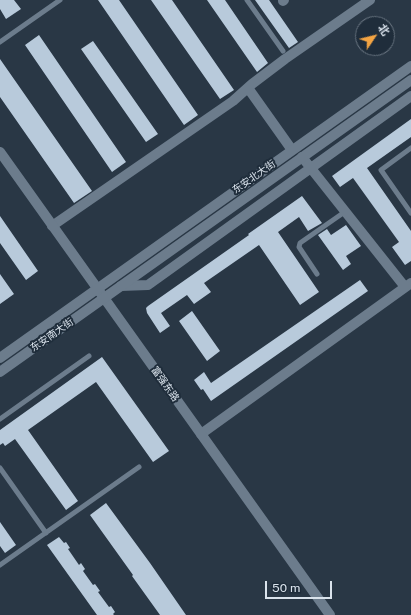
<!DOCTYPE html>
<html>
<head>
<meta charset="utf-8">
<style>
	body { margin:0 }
	#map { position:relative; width:411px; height:615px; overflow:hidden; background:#293745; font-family:"Public Sans","Noto Sans SC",sans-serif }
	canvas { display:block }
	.north { position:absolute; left:355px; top:16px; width:40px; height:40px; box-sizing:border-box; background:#1f2d3b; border:1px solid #6a7682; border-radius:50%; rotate:55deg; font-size:11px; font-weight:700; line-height:16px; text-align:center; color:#dae3ec }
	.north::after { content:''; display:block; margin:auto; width:14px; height:18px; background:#f3a443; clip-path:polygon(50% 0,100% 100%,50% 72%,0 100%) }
	.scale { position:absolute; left:265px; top:581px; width:67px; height:18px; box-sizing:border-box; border:2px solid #dae3ec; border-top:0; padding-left:5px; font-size:12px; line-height:14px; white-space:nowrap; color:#dae3ec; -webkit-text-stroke:3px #1f2d3b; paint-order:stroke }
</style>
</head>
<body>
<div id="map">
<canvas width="411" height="615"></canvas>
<div class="north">北</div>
<div class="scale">50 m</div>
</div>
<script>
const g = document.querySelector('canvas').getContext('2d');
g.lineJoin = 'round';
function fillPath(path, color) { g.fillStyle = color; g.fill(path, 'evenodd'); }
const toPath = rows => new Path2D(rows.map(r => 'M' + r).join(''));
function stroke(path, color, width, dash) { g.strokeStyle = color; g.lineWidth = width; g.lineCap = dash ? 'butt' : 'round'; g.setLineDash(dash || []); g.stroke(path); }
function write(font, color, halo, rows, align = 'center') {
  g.font = font + ' "Public Sans","Noto Sans SC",sans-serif'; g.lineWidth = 4; g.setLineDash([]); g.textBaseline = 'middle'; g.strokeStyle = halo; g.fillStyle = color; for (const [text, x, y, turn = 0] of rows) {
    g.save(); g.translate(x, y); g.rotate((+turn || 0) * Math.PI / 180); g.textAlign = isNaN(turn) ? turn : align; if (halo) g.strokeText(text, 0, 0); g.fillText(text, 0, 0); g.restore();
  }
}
fillPath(toPath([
	[0,0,14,0,21,9,6,19,0,9],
	[98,0,119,0,198,115,184,125],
	[151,0,172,0,234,90,220,99],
	[207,0,225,0,268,63,257,72],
	[255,0,269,0,298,42,289,48],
	[39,35,126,162,112,172,25,45],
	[93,41,158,134,146,142,81,49],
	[0,59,92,191,74,203,0,97],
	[411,119,411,137,367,168,411,231,411,261,405,265,392,247,399,242,353,178,340,187,332,176],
	[302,196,322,223,308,231,299,217,278,232,319,292,300,305,259,245,204,283,211,292,194,304,187,295,161,313,170,326,160,333,147,313,146,308,148,306,249,235,248,234],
	[0,216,38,271,26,280,0,243],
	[346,225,361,246,346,256,351,264,343,270,318,235,327,229,331,235],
	[0,274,14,294,0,304],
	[360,280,368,291,211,401,203,389,201,390,194,380,204,372,211,383],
	[192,311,220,351,207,361,179,321],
	[102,357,169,451,153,462,96,382,28,430,78,501,66,510,15,439,5,446,3,443,0,445,0,430],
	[106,503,150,563,186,615,160,615,132,576,133,575,90,515],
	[0,522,16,545,5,553,0,546],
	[59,537,64,543,66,542,70,548,68,549,79,565,81,563,85,569,83,571,93,585,95,584,100,591,98,592,109,607,111,606,115,612,113,614,114,615,97,615,47,545]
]), '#b8cadb');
stroke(toPath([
	[247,0,283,51],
	[0,42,60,0],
	[411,148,381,170,411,213],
	[317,274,299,247,300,243,346,211],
	[0,419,89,356],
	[0,468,46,533],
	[0,565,139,467]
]), '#6c7c8c', 5);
stroke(toPath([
	[283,1,284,0],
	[248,88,292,150],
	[302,157,405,287],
	[52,226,233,101,252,84,285,59,370,0],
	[121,286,148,285,411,96],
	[201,434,411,283]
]), '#6c7c8c', 10);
stroke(toPath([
	[0,152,330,615]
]), '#6c7c8c', 10);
stroke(toPath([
	[0,358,411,66],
	[0,372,411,80]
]), '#6c7c8c', 10);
write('10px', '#dae3ec', '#1f2d3b', [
	["东安北大街",254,177,-35],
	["东安南大街",52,335,-35],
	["富强东路",165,384,55]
]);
</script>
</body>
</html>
